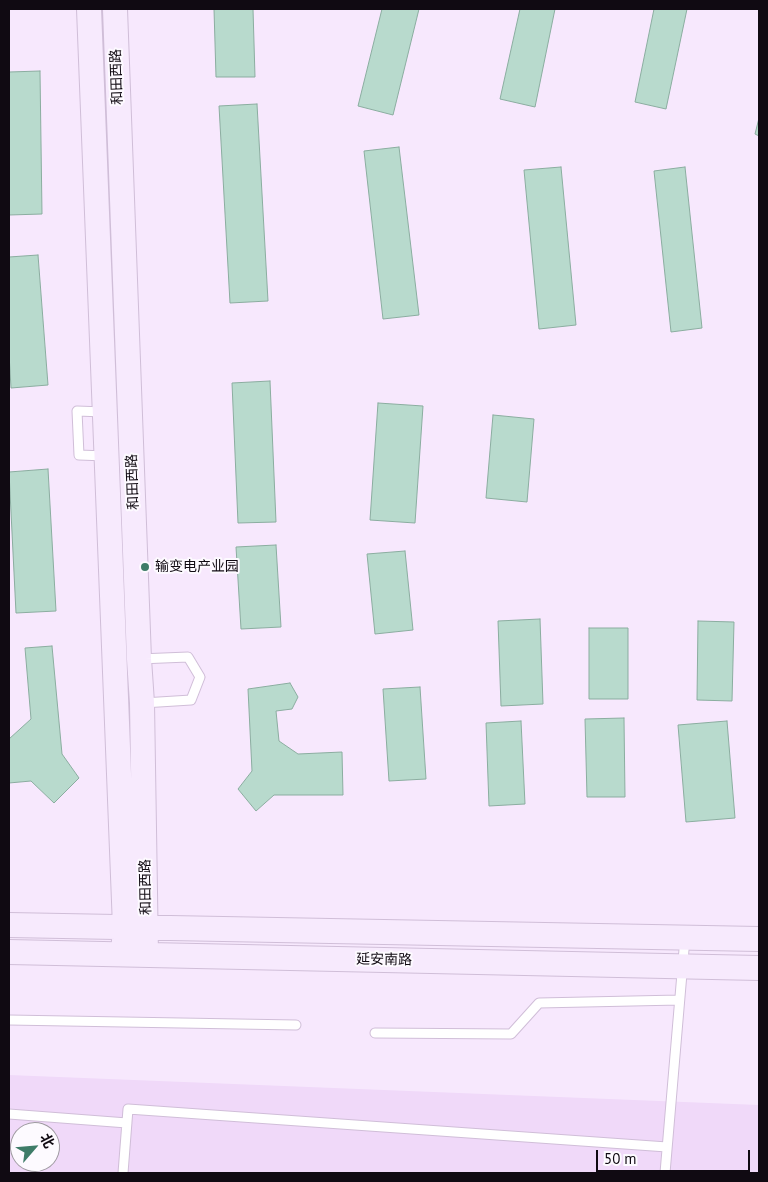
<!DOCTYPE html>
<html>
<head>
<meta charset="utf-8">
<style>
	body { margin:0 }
	#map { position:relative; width:768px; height:1182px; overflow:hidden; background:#f7e8fd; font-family:"PT Sans","Noto Sans SC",sans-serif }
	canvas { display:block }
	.frame { position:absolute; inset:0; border:10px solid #100a12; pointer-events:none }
	.north { position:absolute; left:10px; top:1122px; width:50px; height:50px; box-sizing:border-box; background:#fdfaff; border:1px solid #9e9aa0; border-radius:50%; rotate:63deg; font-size:14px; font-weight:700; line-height:20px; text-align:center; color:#100a12 }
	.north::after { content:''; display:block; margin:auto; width:18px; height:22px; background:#3e7c68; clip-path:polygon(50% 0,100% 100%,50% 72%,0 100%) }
	.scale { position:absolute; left:596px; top:1150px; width:154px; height:22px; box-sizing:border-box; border:2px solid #100a12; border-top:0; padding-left:6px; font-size:15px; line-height:18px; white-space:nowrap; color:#100a12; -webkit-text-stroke:4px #fdfaff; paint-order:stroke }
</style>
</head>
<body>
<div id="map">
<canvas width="768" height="1182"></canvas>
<div class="frame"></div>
<div class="north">北</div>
<div class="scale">50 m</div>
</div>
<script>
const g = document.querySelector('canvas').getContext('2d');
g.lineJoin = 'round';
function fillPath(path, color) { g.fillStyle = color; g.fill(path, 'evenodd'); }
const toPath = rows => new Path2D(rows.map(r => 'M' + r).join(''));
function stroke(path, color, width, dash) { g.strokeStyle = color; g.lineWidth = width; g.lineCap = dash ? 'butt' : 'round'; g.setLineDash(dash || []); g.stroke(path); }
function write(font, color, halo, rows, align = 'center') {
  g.font = font + ' "PT Sans","Noto Sans SC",sans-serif'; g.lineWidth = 4; g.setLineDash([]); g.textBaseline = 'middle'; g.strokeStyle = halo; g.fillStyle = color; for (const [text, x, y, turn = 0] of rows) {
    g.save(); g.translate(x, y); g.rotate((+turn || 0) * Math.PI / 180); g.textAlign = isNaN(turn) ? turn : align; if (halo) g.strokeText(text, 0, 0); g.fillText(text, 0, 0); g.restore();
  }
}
fillPath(toPath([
	[9,1075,759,1105,759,1173,9,1173],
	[20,1132,50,1132,50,1162,20,1162]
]), '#f0d9f9');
const building = toPath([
	[214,9,253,9,255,77,216,77,214,9],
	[382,9,419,9,393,115,358,106,382,9],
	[520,9,555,9,535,107,500,99,520,9],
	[654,9,687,9,666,109,635,102,654,9],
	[40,71,42,214,9,215,9,72,40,71],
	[257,104,268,301,230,303,219,106,257,104],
	[759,118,759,136,755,134,759,118],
	[399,147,419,315,383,319,364,151,399,147],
	[561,167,576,325,539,329,524,170,561,167],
	[685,167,702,328,671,332,654,171,685,167],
	[38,255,48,385,11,388,9,354,9,257,38,255],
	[270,381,276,522,238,523,232,383,270,381],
	[378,403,423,406,415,523,370,520,378,403],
	[493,415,534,419,527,502,486,498,493,415],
	[48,469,56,611,16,613,9,472,48,469],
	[276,545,281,627,241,629,236,547,276,545],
	[405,551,413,630,375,634,367,554,405,551],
	[540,619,543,704,501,706,498,621,540,619],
	[698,621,734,622,732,701,697,700,698,621],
	[589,628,628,628,628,699,589,699,589,628],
	[52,646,62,754,79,778,54,803,31,781,9,783,9,739,31,719,25,648,52,646],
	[290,683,298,697,292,709,276,711,279,741,298,754,342,752,343,795,274,795,256,811,238,789,252,771,248,689,290,683],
	[420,687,426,779,389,781,383,689,420,687],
	[624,718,625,797,587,797,585,719,624,718],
	[521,721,525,804,489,806,486,723,521,721],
	[727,721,735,818,686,822,678,725,727,721]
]);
fillPath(building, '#b8dacd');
stroke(building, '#8bada0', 1);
const lane = toPath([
	[104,412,77,411,79,455,106,456],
	[139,659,188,657,200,677,191,700,143,703],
	[9,1020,296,1025],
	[375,1033,511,1034,539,1003,679,1000],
	[9,1114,127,1123],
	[123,1173,128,1109,667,1147],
	[665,1173,685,938]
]);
const secondary = toPath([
	[89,9,125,927,123,954],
	[115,9,139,659,142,703,146,955],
	[9,925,759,939],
	[9,952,759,968]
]);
stroke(lane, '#d0bed8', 11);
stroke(secondary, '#d0bed8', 26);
stroke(lane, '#fff', 9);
stroke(secondary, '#f7eafd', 24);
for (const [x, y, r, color] of [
	[145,567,5,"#3e7c68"]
]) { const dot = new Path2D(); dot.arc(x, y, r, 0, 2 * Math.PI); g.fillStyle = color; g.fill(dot); stroke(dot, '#fdfaff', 2); }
write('14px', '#100a12', '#fdfaff', [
	["和田西路",117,77,-92],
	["和田西路",133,482,-92],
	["和田西路",146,887,-91],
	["延安南路",384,960,1]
]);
write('14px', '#100a12', '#fdfaff', [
	["输变电产业园",155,567]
], 'left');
</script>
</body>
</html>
